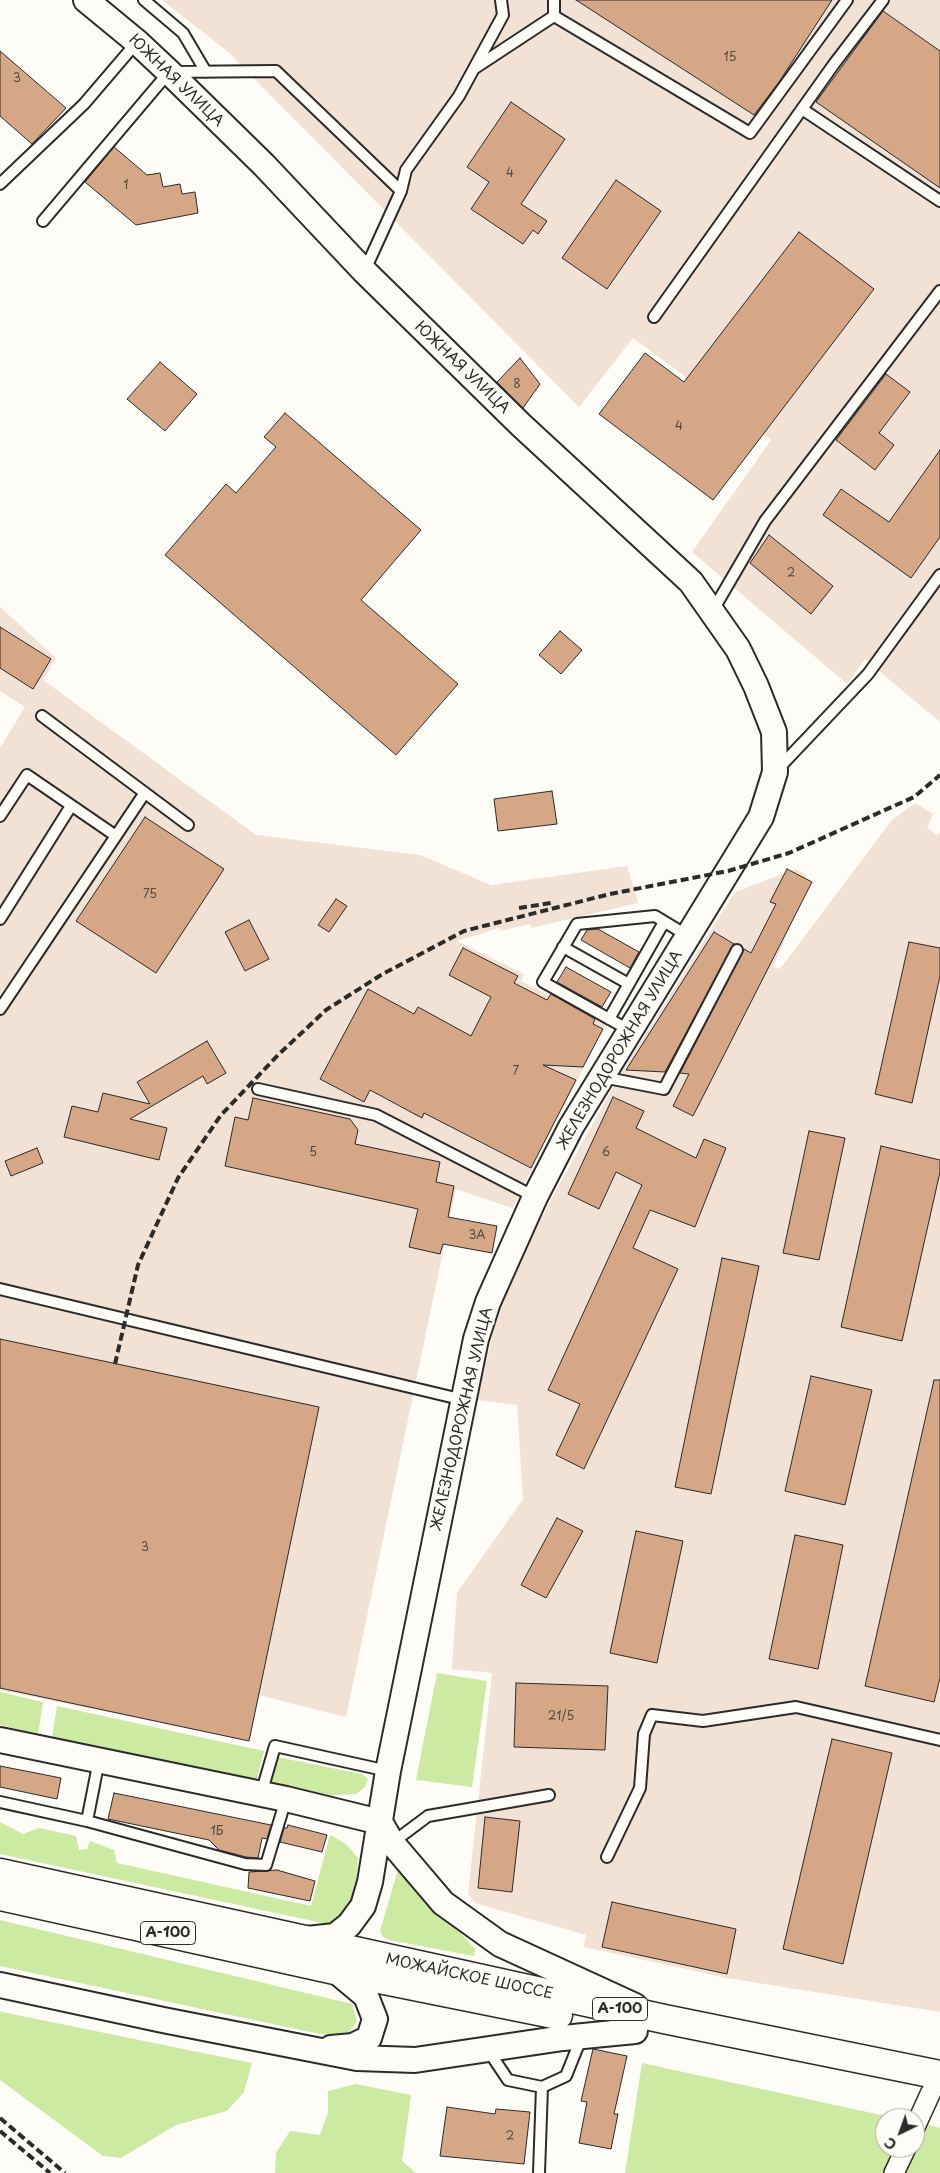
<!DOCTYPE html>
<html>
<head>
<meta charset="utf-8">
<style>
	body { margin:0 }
	#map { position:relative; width:940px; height:2173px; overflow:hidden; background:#fdfcf7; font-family:"Playpen Sans",sans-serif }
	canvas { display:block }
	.north { position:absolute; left:875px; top:2108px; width:50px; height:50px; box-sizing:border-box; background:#fdfcf7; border:1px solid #a9a8a5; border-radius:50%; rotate:222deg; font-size:14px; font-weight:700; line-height:20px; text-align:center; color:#2b2b2b }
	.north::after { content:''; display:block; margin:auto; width:18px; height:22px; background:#2b2b2b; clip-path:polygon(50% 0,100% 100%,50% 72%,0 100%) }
</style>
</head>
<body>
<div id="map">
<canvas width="940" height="2173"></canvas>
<div class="north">С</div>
</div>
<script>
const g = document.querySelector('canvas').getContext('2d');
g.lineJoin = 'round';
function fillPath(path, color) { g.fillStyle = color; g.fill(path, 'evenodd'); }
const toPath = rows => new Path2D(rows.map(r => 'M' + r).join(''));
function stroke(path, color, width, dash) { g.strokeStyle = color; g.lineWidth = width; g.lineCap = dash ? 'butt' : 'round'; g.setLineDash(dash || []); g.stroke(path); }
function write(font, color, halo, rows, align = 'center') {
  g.font = font + ' "Playpen Sans",sans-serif'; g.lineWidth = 5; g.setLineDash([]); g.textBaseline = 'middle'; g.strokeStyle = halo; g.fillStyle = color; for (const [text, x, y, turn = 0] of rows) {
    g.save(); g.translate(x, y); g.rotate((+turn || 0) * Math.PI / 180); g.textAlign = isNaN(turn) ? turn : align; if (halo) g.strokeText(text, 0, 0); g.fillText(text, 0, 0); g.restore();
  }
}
fillPath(toPath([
	[162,0,940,0,940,722,865,659,847,684,692,552,771,440,633,338,579,407,228,52],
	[0,607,56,658,43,680,256,835,420,855,491,885,627,866,631,879,638,903,531,928,530,924,500,931,499,928,457,941,524,974,521,981,606,1024,512,1208,456,1189,346,1717,259,1695,249,1741,0,1690,0,748,25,707,0,691],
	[915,803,933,814,927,828,937,835,940,832,940,2012,727,1978,584,1947,586,1935,475,1903,468,1894,492,1673,452,1669,457,1593,523,1499,517,1405,477,1400,502,1295,553,1196,622,1071,735,892,796,869,807,875,806,890,773,967,780,969,892,820]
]), '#f1e2d5');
fillPath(toPath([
	[437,1673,487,1681,472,1787,416,1780],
	[0,1692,43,1702,38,1734,0,1725],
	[57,1706,264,1751,257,1778,251,1780,52,1738],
	[272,1756,362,1774,368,1779,365,1787,356,1794,319,1796,266,1782],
	[0,1822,23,1834,39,1828,76,1836,79,1850,87,1849,90,1841,114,1850,117,1863,311,1906,330,1835,346,1844,358,1858,356,1879,349,1905,339,1918,327,1924,0,1854],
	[399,1866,475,1949,474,1956,389,1940,383,1937,380,1931],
	[0,1920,352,2004,357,2021,349,2033,334,2037,0,1966],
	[0,2011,2,2012,252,2063,244,2092,227,2111,176,2125,121,2158,103,2156,0,2080],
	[642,2063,895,2118,885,2118,885,2148,915,2148,915,2122,940,2128,940,2173,625,2173],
	[356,2084,411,2095,402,2161,416,2173,275,2173,276,2153,290,2131,320,2135,328,2112,328,2091]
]), '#cceaa1');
const building = toPath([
	[576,0,832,0,779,82,754,115,576,0],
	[883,11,940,51,940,188,816,102,883,11],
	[0,51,66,108,32,144,0,116,0,51],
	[511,102,565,139,521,204,547,221,538,234,533,230,523,244,471,209,489,182,467,167,511,102],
	[114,147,147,175,160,173,163,187,180,184,182,194,195,192,198,213,136,225,85,182,114,147],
	[616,180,661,211,607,289,562,258,616,180],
	[799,232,874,289,713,500,599,414,645,353,684,382,799,232],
	[520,358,540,384,523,408,497,382,520,358],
	[160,362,197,394,165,431,127,399,160,362],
	[886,374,910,392,879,433,894,445,875,470,836,440,886,374],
	[285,413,421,530,361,600,458,684,396,755,165,555,226,484,236,493,276,447,264,437,285,413],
	[940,450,940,537,911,578,823,515,841,489,889,522,940,450],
	[769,535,833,586,811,614,750,563,769,535],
	[0,627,51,659,33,689,0,668,0,627],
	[560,631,582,650,561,674,539,655,560,631],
	[552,791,557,824,498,831,494,799,552,791],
	[145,817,224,869,156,973,76,921,145,817],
	[787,869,812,882,693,1116,673,1106,689,1074,680,1073,744,949,751,953,776,904,770,902,787,869],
	[336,899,347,906,329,932,318,925,336,899],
	[249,920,269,959,245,971,225,932,249,920],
	[598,929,639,952,630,968,581,940,587,930,598,929],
	[714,932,734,944,665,1072,626,1070,714,932],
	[909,942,940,948,940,976,912,1103,875,1094,909,942],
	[463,948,518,976,514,983,547,1000,551,994,595,1019,593,1024,603,1029,583,1067,543,1065,576,1080,531,1168,424,1113,422,1118,370,1090,364,1102,320,1079,368,989,414,1014,418,1007,471,1036,491,997,449,975,463,948],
	[566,967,611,992,602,1007,557,982,566,967],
	[207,1041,226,1073,207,1084,203,1076,130,1119,167,1128,159,1160,64,1137,72,1106,98,1112,103,1093,150,1104,137,1082,207,1041],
	[613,1097,644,1111,636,1128,696,1158,704,1139,726,1148,695,1227,650,1210,633,1248,678,1269,584,1469,556,1455,580,1404,548,1390,642,1185,616,1172,599,1209,568,1194,613,1097],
	[253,1098,350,1119,358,1130,355,1144,440,1162,436,1182,454,1186,448,1217,497,1226,492,1253,443,1244,440,1254,409,1247,418,1209,225,1166,235,1117,248,1120,253,1098],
	[809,1131,845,1138,819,1260,783,1253,809,1131],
	[881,1146,940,1160,940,1172,902,1341,841,1327,881,1146],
	[37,1148,43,1163,11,1176,5,1161,37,1148],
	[722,1258,759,1266,711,1494,675,1487,722,1258],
	[0,1339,319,1407,249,1741,0,1688,0,1339],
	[811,1376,872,1390,845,1505,785,1491,811,1376],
	[934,1380,940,1380,940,1678,934,1702,865,1686,934,1380],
	[557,1518,583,1531,546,1598,521,1585,557,1518],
	[636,1531,683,1541,657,1663,610,1653,636,1531],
	[795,1535,843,1545,818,1669,769,1659,795,1535],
	[516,1683,608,1686,605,1750,514,1747,516,1683],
	[832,1739,892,1753,843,1964,783,1949,832,1739],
	[0,1766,61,1778,57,1799,0,1787,0,1766],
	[114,1793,271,1825,267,1839,262,1838,258,1858,246,1857,219,1850,209,1840,108,1819,114,1793],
	[485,1817,520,1821,512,1892,478,1888,485,1817],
	[288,1825,327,1835,322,1852,280,1842,284,1828,287,1828,288,1825],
	[277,1870,315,1881,310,1901,248,1888,249,1872,277,1870],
	[612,1902,736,1929,727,1974,602,1947,612,1902],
	[593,2049,627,2056,614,2114,618,2114,611,2149,579,2143,587,2102,581,2101,593,2049],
	[447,2107,495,2114,496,2109,530,2112,524,2164,440,2156,447,2107]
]);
fillPath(building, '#d5a787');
stroke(building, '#2b2b2b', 1);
const service = toPath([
	[144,0,183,33,206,72],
	[554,16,750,133,847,0],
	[554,16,554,0],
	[475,68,554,16],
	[802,109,940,201],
	[0,184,84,104,137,42],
	[43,221,169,72,276,71,401,191],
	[365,270,401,191,406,170,459,96,503,15,501,0],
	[654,317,834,64,883,0],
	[712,612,765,521,940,291],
	[42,716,188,825],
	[777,770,868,674,940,575],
	[0,816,27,775,116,836],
	[0,919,71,806],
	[563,947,629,984],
	[0,1009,144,794],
	[609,1019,664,922],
	[629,1030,543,982,577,924,655,916,688,936],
	[602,1077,664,1089,737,950],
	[258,1089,376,1115,535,1197],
	[0,1289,464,1400],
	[99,1760,87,1821,245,1864,266,1865,286,1799],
	[261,1794,275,1746,388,1771],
	[0,1802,87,1821],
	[392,1843,428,1816,549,1795],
	[607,1857,640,1788,644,1734,652,1715,703,1721,796,1707,940,1740],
	[488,2050,508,2080,542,2087,566,2076,578,2046,584,2038],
	[539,2173,542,2087]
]);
const minor = toPath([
	[915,2127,931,2092],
	[894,2173,906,2148]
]);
const tertiary = toPath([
	[86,0,137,42,169,72,264,165,364,271,521,425,691,582,738,649,756,686,774,732,775,772,761,817,571,1127,535,1197,488,1302,476,1339,388,1771,370,1882,363,1906,349,1925,335,1936,307,1939],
	[0,1740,286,1799,380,1822,392,1843,443,1903,500,1944,635,2006],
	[0,1985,163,2020,357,2058,415,2060,563,2038,635,2031],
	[331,2048,353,2046,369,2038,375,2019,366,1996,335,1970]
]);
const primary = toPath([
	[0,1873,664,2019,940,2075],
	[0,1896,335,1970,558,2015]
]);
stroke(service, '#2b2b2b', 14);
stroke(minor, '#2b2b2b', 22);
stroke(tertiary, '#2b2b2b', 28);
stroke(primary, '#2b2b2b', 31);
stroke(service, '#fdfcf7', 10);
stroke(minor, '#fdfcf7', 19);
stroke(tertiary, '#fdfcf7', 24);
stroke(primary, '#fdfcf7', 28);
stroke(toPath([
	[519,908,551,903],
	[115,1364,138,1265,178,1178,221,1115,278,1055,326,1010,381,975,464,931,610,894,728,871,789,853,914,797,940,775],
	[0,2118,65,2173],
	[0,2131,50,2173]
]), '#2b2b2b', 4, [8, 4]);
write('12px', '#564a42', null, [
	["15",730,58],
	["3",17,79],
	["4",510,174],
	["1",126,186],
	["8",517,385],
	["4",679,427],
	["2",791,574],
	["75",150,895],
	["7",516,1072],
	["5",313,1153],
	["6",606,1153],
	["3А",477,1236],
	["3",145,1548],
	["21/5",561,1717],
	["1Б",217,1832],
	["2",510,2137]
]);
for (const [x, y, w] of [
	[168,1933,55],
	[620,2009,55]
]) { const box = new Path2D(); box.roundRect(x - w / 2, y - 11.5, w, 23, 4); g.fillStyle = '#fdfcf7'; g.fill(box); stroke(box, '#2b2b2b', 1); }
write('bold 14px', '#2b2b2b', null, [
	["А-100",168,1933],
	["А-100",620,2009]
]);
write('15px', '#2b2b2b', '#fdfcf7', [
	["ЮЖНАЯ УЛИЦА",176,81,44],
	["ЮЖНАЯ УЛИЦА",462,368,44],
	["ЖЕЛЕЗНОДОРОЖНАЯ УЛИЦА",620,1050,-59],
	["ЖЕЛЕЗНОДОРОЖНАЯ УЛИЦА",462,1419,-77],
	["МОЖАЙСКОЕ ШОССЕ",469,1977,12]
]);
</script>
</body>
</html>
